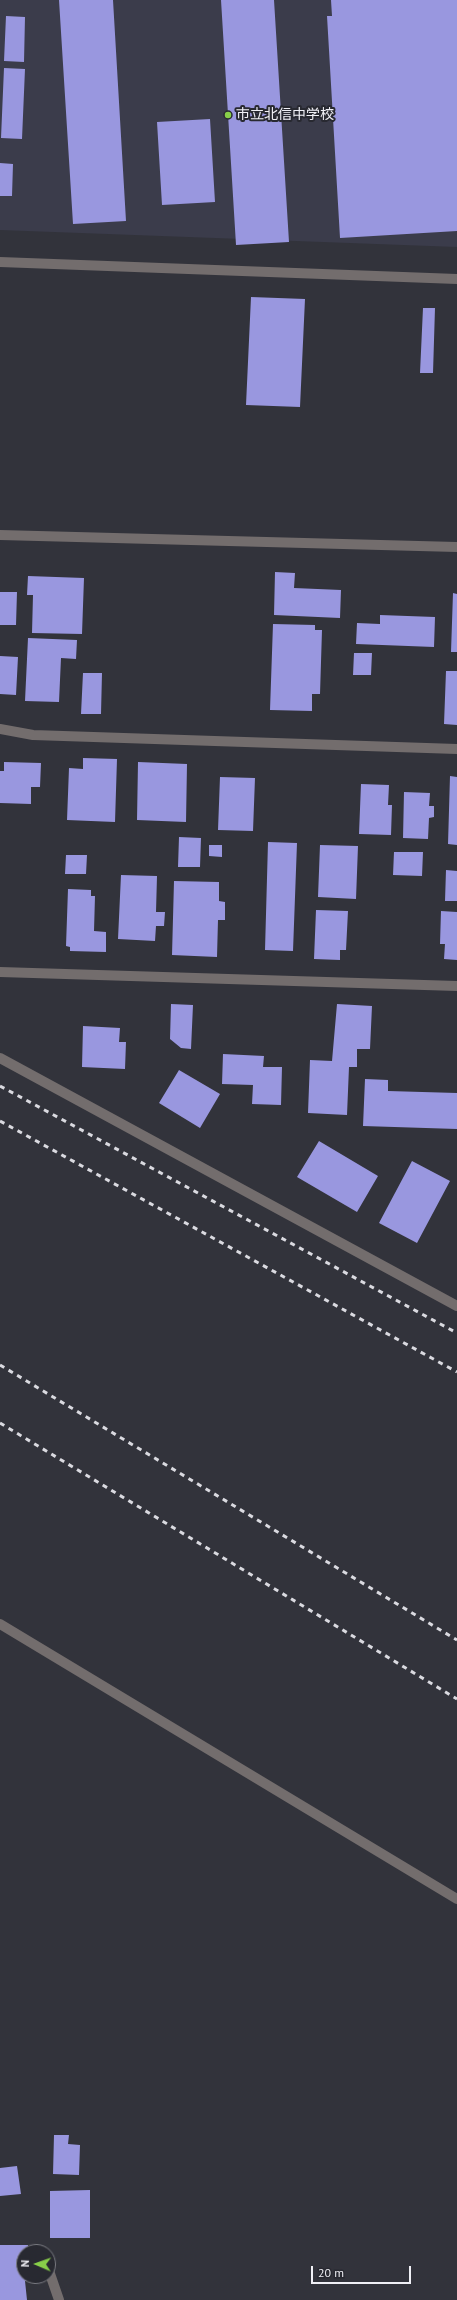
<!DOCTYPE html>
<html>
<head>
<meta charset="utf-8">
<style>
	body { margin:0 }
	#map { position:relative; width:457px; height:2300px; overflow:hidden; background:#32333b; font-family:"PT Sans",sans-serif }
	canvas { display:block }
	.north { position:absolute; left:16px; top:2244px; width:40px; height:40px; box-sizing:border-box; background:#282931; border:1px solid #787980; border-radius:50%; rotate:272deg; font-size:11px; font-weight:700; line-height:16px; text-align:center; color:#f0f0f6 }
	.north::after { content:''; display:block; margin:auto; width:14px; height:18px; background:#88cf49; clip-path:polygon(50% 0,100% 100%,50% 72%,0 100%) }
	.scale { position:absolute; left:311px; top:2266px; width:100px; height:18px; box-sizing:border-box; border:2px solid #f0f0f6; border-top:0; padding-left:5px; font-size:12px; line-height:14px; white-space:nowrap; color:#f0f0f6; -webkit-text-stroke:3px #282931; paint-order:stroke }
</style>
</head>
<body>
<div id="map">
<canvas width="457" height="2300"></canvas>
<div class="north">N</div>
<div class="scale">20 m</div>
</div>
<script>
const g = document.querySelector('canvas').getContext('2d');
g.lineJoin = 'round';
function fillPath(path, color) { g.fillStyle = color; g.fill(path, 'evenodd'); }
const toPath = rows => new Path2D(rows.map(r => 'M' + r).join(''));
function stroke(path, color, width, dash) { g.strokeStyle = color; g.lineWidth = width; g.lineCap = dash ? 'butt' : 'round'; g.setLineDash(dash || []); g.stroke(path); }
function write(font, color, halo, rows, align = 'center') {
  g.font = font + ' "PT Sans","Noto Sans JP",sans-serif'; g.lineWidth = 4; g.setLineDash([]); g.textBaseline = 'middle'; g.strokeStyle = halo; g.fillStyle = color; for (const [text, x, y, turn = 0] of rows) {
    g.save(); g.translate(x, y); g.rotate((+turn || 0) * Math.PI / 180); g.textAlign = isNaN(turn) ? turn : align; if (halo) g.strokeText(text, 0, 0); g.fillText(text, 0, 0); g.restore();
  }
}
fillPath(toPath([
	[0,0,457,0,457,247,0,230]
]), '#3b3c4b');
fillPath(toPath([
	[59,0,113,0,126,221,73,224],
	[221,0,274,0,289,242,236,245],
	[331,0,457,0,457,231,340,238,327,16,332,16],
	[6,16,25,17,24,62,4,61],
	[4,68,25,69,22,139,1,138],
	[210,119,215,202,162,205,157,122],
	[0,163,13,164,12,196,0,196],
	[251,297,305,299,300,407,246,405],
	[423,308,435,308,433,373,420,373],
	[275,572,295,573,294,588,341,590,340,618,274,615],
	[28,576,84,578,82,634,32,633,33,595,27,595],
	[0,592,17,592,16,625,0,625],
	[453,593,457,594,457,652,451,652],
	[380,615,435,617,434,647,356,644,357,623,380,624],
	[273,624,315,625,315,630,322,630,320,694,312,694,312,711,270,710],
	[28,638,77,640,76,659,61,658,59,702,25,701],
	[354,653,372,653,371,675,353,675],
	[0,656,18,657,16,695,0,694],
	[446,671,457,671,457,725,444,724],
	[83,673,102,673,101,714,81,714],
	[83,758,117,759,115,822,67,820,69,768,83,769],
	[4,762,41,763,40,787,31,787,31,804,0,803,0,771,4,771],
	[138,762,187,764,186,822,137,820],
	[450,776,457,777,457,845,448,844],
	[220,777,255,778,253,831,218,830],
	[361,784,389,785,388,805,392,805,391,835,359,834],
	[404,792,430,793,429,806,434,806,434,817,429,818,428,839,403,838],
	[179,837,201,838,200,867,178,867],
	[268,842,297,843,293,951,265,950],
	[209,845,222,845,222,857,209,856],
	[320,845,358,846,356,899,318,897],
	[394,852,423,852,422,876,393,875],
	[66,855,87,855,86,874,65,874],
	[446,870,457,871,457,901,445,901],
	[121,875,157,876,156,912,165,912,164,926,156,926,155,941,118,939],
	[174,881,219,882,219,901,225,902,225,920,218,920,217,957,172,955],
	[68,889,91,890,91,896,95,896,94,931,106,932,106,952,70,951,70,947,66,946],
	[316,910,348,911,346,950,340,950,340,960,314,959],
	[441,911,457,912,457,960,444,959,445,944,440,944],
	[171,1004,193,1005,191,1049,181,1048,170,1039],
	[337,1004,372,1006,370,1049,357,1049,357,1067,349,1067,347,1115,308,1113,310,1060,332,1061],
	[83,1026,120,1028,119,1042,126,1042,125,1069,82,1067],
	[223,1054,264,1056,263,1067,282,1067,281,1105,252,1104,253,1085,222,1084],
	[179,1070,220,1094,200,1128,159,1103],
	[365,1079,388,1080,388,1091,457,1093,457,1129,363,1126],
	[319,1141,378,1176,357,1212,297,1177],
	[412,1161,450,1181,417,1243,379,1223],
	[54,2135,69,2135,68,2144,80,2145,79,2175,53,2174],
	[17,2166,21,2194,0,2196,0,2168],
	[90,2190,90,2238,50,2238,50,2191],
	[0,2245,28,2245,28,2252,24,2252,24,2276,28,2276,28,2281,25,2281,27,2300,0,2300]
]), '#9997df');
stroke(toPath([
	[0,262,457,279],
	[0,535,457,547],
	[0,729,33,735,457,749],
	[0,972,457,986],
	[0,1058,457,1306],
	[0,1624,457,1899],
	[42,2251,43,2252],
	[48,2268,59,2300]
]), '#736d6d', 10);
stroke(toPath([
	[0,1086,457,1333],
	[0,1121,457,1372],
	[0,1365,457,1640],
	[0,1423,457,1699]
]), '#dadae0', 3, [5, 5]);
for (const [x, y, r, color] of [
	[228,115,4,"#88cf49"]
]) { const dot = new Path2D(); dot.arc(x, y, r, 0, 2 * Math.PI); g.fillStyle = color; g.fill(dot); stroke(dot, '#282931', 1.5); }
write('14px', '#f0f0f6', '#282931', [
	["市立北信中学校",236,115]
], 'left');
</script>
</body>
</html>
